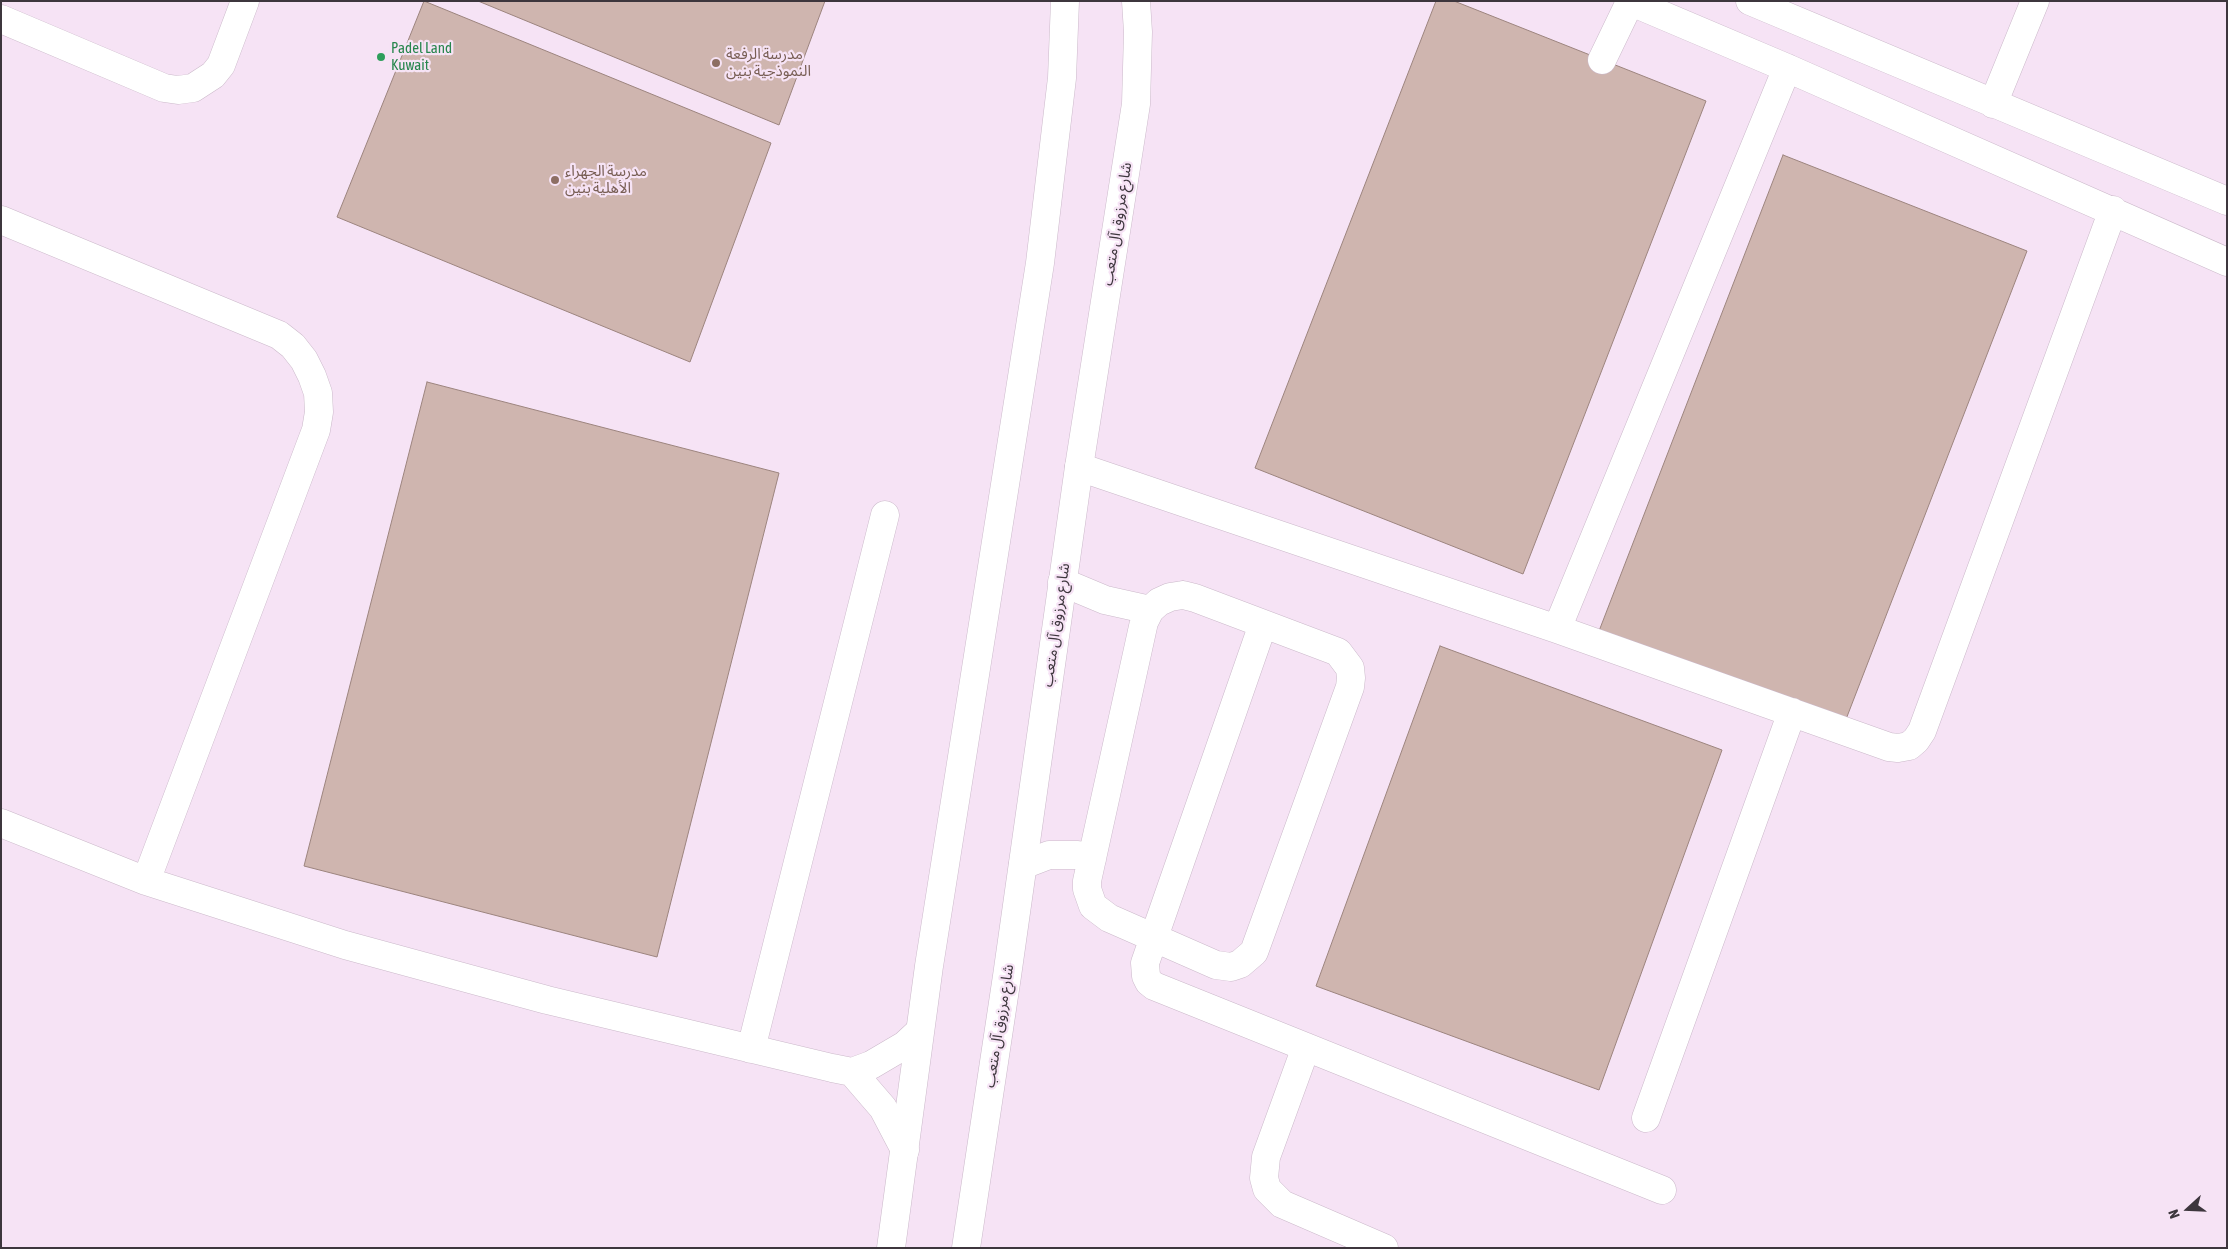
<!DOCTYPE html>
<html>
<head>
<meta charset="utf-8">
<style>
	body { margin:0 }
	#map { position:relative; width:2228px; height:1249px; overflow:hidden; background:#f6e3f5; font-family:"Asap Condensed",sans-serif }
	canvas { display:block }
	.frame { position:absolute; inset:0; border:2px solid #3d363d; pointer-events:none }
	.north { position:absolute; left:2163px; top:1184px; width:50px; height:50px; -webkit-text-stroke:4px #f6e3f5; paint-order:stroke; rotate:250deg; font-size:14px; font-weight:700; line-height:20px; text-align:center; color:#3d363d }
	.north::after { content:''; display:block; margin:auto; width:18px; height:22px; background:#3d363d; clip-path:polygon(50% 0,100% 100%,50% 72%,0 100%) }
</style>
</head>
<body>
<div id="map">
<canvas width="2228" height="1249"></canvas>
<div class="frame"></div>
<div class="north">N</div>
</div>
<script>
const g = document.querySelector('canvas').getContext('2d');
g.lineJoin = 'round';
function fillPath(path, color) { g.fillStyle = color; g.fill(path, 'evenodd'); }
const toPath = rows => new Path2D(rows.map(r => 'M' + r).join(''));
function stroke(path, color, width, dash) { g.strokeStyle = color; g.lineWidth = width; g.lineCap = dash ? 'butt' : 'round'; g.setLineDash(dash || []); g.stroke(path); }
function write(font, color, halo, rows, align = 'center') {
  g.font = font + ' "Asap Condensed","Noto Sans Arabic",sans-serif'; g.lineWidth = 4.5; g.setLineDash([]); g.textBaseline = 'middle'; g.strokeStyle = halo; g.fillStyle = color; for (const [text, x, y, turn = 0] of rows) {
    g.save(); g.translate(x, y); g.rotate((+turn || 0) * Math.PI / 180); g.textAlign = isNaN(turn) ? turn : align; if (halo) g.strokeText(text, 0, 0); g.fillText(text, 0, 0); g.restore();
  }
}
const building = toPath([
	[424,1,771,143,690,362,337,217,424,1],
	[478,1,825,1,779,125,478,1],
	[1436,1,1454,1,1706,101,1523,574,1255,468,1436,1],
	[1783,155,2027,251,1843,727,1599,631,1783,155],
	[427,382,779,473,657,957,304,866,427,382],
	[1440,646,1722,750,1599,1090,1316,986,1440,646]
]);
fillPath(building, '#cfb5af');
stroke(building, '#9c847e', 1);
const minor = toPath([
	[1629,1,1787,68,2227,262],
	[1750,1,2227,201],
	[1,19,164,88,178,90,193,88,213,75,221,65,245,1],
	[1602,60,1630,2],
	[1993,104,2035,1],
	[1,220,279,335,293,346,304,360,312,376,318,393,319,412,316,430,146,881],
	[1079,467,1557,629,1889,747,1898,748,1909,746,1916,740,1922,731,2113,210],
	[1062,582,1105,600,1150,610],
	[1183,595,1195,598,1338,652,1350,668,1351,678,1350,687,1254,952,1240,964,1231,967,1216,965,1109,918,1093,906,1087,889,1087,881,1144,622,1150,610,1159,602,1170,597,1183,595],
	[1263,624,1145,963,1146,976,1149,982,1154,986,1662,1190],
	[1557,629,1787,68],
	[1,823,146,881,345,945,547,1000,832,1068,852,1072,871,1065,905,1045,919,1032],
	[1023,865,1049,855,1078,855,1092,859],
	[1306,1047,1266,1157,1264,1178,1267,1189,1282,1204,1384,1248],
	[751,1049,885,515],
	[852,1072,883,1108,905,1150],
	[1646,1118,1792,712]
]);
const major = toPath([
	[891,1248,929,966,1040,263,1062,78,1065,1],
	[966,1248,1007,976,1079,467,1136,104,1138,32,1136,1]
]);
stroke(minor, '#cbb9ca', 29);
stroke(major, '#cbb9ca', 29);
stroke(minor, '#fff', 28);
stroke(major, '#fff', 28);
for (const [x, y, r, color] of [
	[381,57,5,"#2e9e5b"],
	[716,63,5,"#8d6e63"],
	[555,180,5,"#8d6e63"]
]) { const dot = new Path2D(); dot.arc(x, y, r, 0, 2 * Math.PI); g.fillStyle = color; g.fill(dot); stroke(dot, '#f6e3f5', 2); }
write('15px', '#27864d', '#f6e3f5', [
	["Padel Land",391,48],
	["Kuwait",391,65]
], 'left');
write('15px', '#785e54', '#f6e3f5', [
	["مدرسة الرفعة",726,54],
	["النموذجية بنين",726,71],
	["مدرسة الجهراء",565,171],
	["الأهلية بنين",565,188]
], 'left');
write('15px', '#3d363d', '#f6e3f5', [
	["شارع مرزوق آل متعب",1117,224,-81],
	["شارع مرزوق آل متعب",1056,625,-82],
	["شارع مرزوق آل متعب",999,1026,-81]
]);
</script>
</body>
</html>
